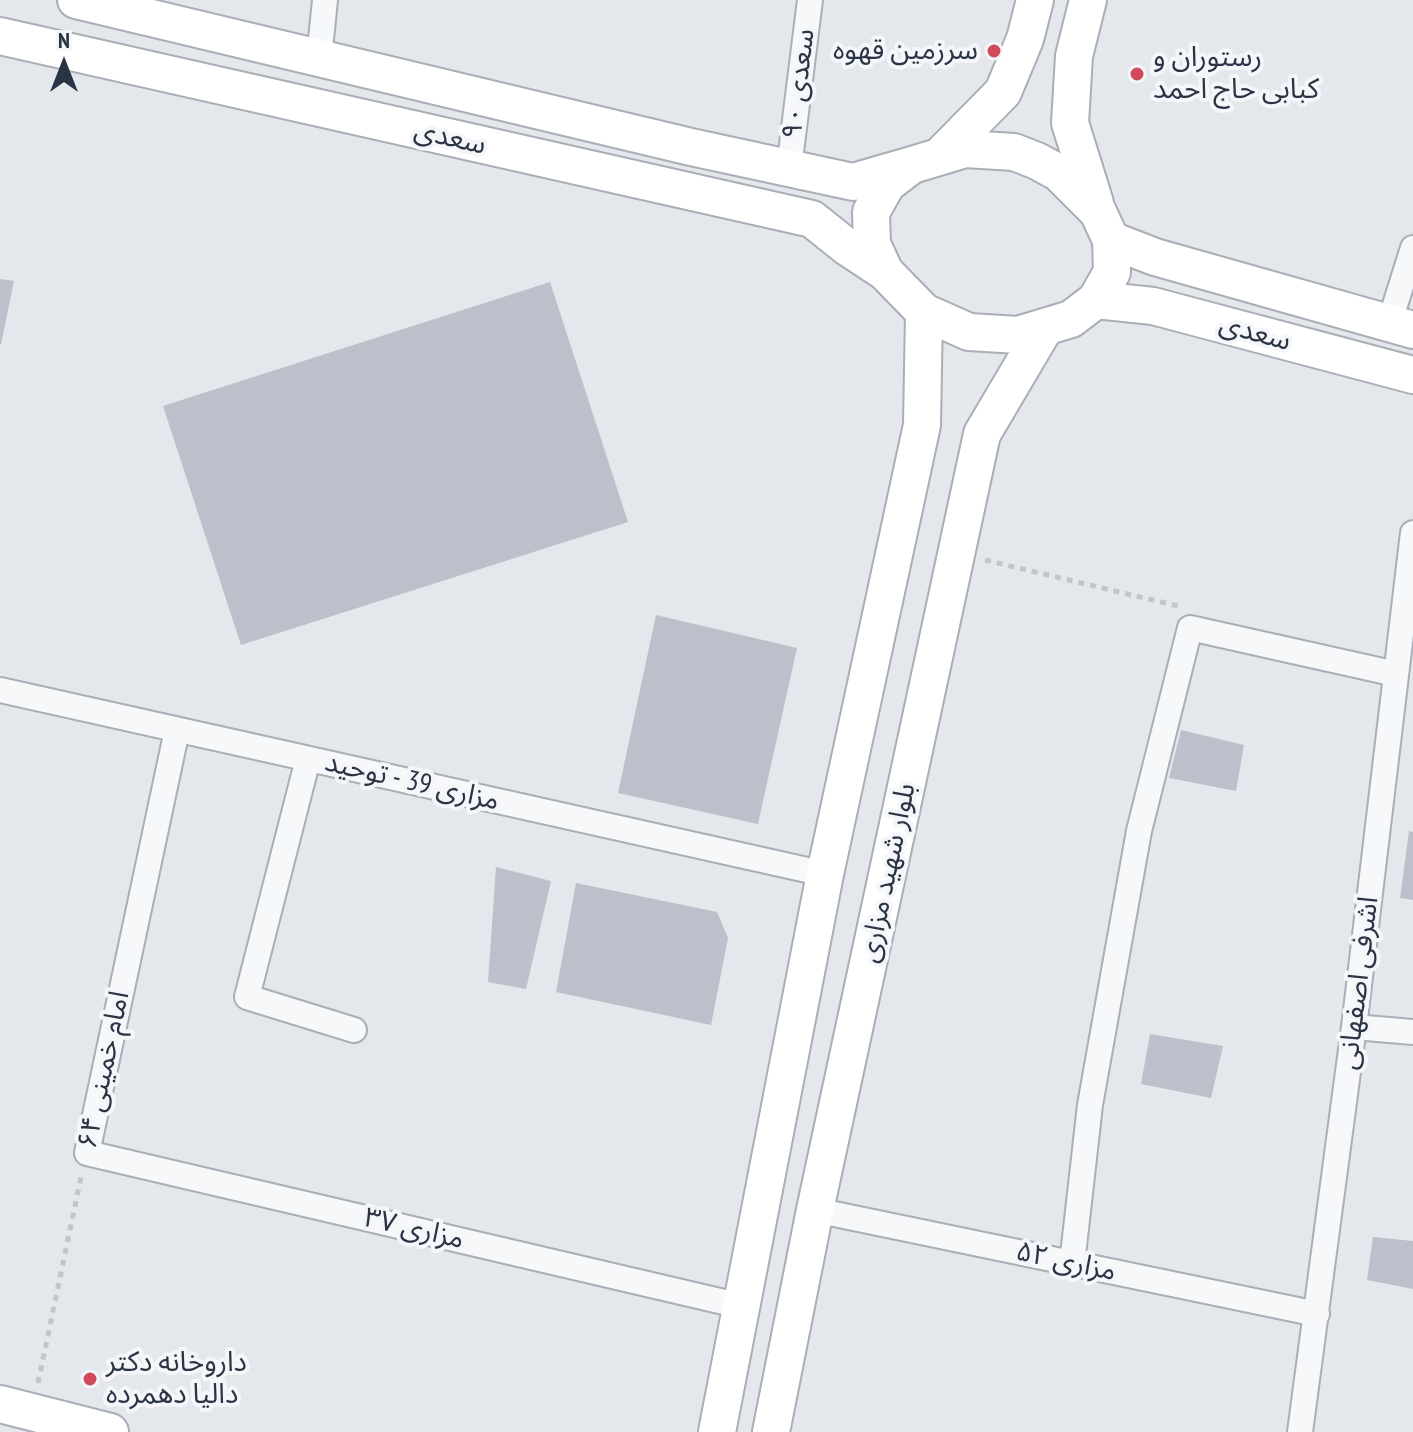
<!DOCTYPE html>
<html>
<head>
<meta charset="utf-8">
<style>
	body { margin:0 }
	#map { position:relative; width:1413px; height:1432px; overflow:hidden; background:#e4e7ec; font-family:"PT Sans Narrow",sans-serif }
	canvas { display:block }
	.north { position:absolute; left:24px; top:24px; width:80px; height:80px; -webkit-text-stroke:6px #f4f6f9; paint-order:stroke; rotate:0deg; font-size:22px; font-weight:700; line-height:32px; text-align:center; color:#2b3445 }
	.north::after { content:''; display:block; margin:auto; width:28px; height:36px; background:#2b3445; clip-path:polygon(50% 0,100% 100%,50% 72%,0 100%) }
</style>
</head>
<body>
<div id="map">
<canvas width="1413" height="1432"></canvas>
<div class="north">N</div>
</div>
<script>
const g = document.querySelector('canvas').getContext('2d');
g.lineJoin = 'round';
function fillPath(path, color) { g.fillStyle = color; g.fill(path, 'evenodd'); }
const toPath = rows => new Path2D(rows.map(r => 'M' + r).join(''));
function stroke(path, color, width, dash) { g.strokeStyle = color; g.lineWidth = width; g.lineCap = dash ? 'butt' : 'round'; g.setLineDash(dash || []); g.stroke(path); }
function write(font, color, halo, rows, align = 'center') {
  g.font = font + ' "PT Sans Narrow","Noto Sans Arabic",sans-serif'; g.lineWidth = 8; g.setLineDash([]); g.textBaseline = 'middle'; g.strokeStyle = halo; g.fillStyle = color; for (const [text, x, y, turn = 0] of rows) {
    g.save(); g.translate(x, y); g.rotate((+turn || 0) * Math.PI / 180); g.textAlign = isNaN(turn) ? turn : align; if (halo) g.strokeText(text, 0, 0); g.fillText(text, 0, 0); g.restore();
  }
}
fillPath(toPath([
	[0,279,14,281,1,344,0,344],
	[550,282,628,522,241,645,163,406],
	[656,615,797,648,758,824,618,793],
	[1181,730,1244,745,1236,791,1169,778],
	[1409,831,1413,832,1413,900,1400,898],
	[496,867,551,881,526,989,488,982],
	[576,883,717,912,728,938,711,1025,556,992],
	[1150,1034,1223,1046,1211,1098,1141,1084],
	[1373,1237,1413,1241,1413,1289,1367,1280]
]), '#bbc0ca');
const street = toPath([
	[319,59,325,0],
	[789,168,810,0],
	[1389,324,1413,248],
	[0,690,825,874],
	[177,730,87,1153,741,1306],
	[308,759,247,997,354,1030],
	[1354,1027,1413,1032],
	[815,1210,1317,1314],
	[1072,1264,1090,1105,1139,831,1190,628,1396,674],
	[1300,1432,1354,1027,1413,533]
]);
const secondary = toPath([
	[76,0,691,147,853,182,912,165],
	[1088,0,1074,56,1070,123,1095,203],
	[0,36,812,219,847,247,885,272],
	[965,149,1014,152,1037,161,1059,173,1098,212,1111,240,1112,272,1096,300,1071,319,1018,335,969,332,924,312,885,272,872,244,871,212,887,184,912,165,965,149],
	[940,156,1003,92,1025,39,1035,0],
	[1111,240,1155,257,1413,330],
	[1096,300,1153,306,1413,375],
	[0,1404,110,1432],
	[717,1432,825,874,922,425,924,312],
	[771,1432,815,1210,982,434,1044,329]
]);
stroke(street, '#a9aeb7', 28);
stroke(secondary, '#a9aeb7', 40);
stroke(toPath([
	[985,560,1178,606],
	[38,1383,81,1177]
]), '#c2c5cb', 5, [6, 6]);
stroke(street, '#f7f8fa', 24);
stroke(secondary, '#fff', 36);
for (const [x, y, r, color] of [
	[994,51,8,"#d1495b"],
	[1137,74,8,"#d1495b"],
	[90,1379,8,"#d1495b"]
]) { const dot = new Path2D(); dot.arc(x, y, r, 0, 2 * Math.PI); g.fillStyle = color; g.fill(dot); stroke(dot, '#f4f6f9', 3); }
write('28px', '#2b3445', '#f4f6f9', [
	["سرزمین قهوه",978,51,"right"],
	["رستوران و",1153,58],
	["کبابی حاج احمد",1153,90],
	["داروخانه دکتر",106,1363],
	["دالیا دهمرده",106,1395]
], 'left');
write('28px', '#2b3445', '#f4f6f9', [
	["سعدی ۹۰",799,84,-83],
	["سعدی",450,138,13],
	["سعدی",1255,333,15],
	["مزاری 39 - توحید",412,782,13],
	["بلوار شهید مزاری",888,873,-78],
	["اشرفی اصفهانی",1359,983,-83],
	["امام خمینی ۶۴",104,1070,-78],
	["مزاری ۳۷",414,1229,13],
	["مزاری ۵۲",1066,1262,12]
]);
</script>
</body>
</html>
